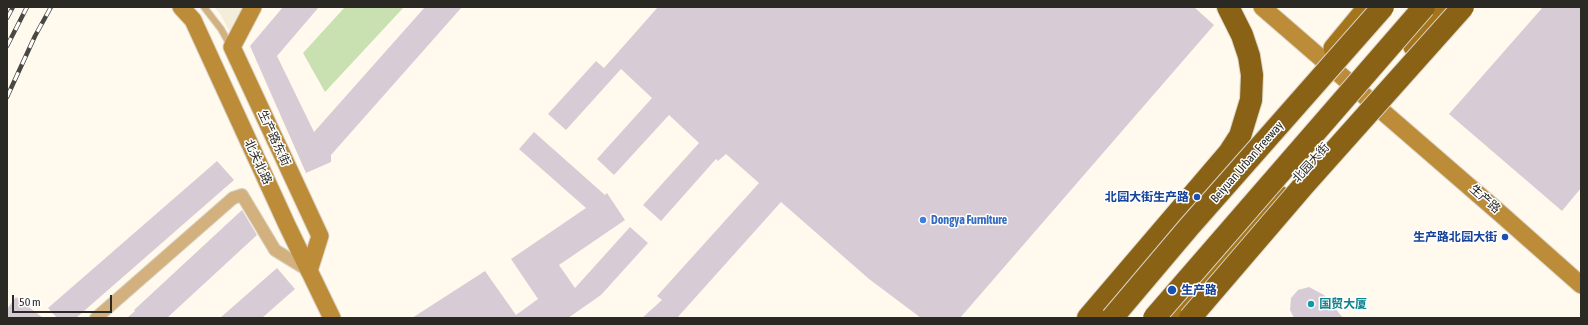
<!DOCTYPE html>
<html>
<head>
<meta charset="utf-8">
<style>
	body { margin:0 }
	#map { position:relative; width:1588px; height:325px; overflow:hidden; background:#fffaed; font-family:"Asap Condensed",sans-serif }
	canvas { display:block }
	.frame { position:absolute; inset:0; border:8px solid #2a2924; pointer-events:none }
	.scale { position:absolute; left:12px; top:295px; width:100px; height:18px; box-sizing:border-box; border:2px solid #2a2924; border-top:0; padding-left:5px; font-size:12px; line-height:14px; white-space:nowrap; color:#2a2924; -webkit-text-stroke:3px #fff; paint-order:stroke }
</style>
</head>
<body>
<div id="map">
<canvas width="1588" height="325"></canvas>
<div class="frame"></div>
<div class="scale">50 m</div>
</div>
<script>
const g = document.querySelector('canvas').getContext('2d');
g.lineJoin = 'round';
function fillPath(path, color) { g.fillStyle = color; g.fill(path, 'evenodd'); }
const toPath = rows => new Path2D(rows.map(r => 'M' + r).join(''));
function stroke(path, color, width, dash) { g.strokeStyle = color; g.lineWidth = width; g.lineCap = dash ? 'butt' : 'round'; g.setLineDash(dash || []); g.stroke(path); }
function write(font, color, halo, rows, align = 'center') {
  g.font = font + ' "Asap Condensed","Noto Sans SC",sans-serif'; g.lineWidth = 3; g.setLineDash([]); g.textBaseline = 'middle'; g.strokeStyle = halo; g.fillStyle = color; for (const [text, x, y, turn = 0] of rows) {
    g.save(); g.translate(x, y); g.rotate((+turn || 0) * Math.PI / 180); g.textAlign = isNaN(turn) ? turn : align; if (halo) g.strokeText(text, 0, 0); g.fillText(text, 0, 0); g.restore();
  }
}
fillPath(toPath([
	[214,7,245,7,231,34,219,12]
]), '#f4edd9');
fillPath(toPath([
	[345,7,404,7,325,92,303,53]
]), '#c9e1b0');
fillPath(toPath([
	[283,7,319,7,277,56,314,132,425,7,462,7,331,155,331,162,306,173,250,46],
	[658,7,1194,7,1214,25,960,318,921,318,869,279,781,202,677,318,642,318,662,300,657,296,759,183,726,154,718,161,716,159,661,221,643,205,699,143,669,115,614,175,597,159,652,98,621,69,566,130,548,114,596,61,604,68],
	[1543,7,1581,7,1581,188,1562,211,1449,114],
	[534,132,605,195,607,193,625,220,559,265,575,288,630,227,648,243,601,295,568,318,412,318,485,271,516,315,538,299,511,259,586,208,519,149],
	[217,161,234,180,76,318,57,318,48,308],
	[242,210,257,235,167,318,127,318,135,311,134,310],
	[277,268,295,289,262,318,220,318],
	[1309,287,1324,295,1343,318,1294,318,1290,310,1291,298,1298,290],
	[16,297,43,318,7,318,7,309]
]), '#d7ccd6');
const lane = toPath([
	[204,7,221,29,230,45]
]);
const street = toPath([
	[96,318,233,198,242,195,275,250,309,271]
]);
const secondary = toPath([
	[181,7,193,20,287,225,332,318],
	[253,7,232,47,320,236,309,271],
	[1262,7,1502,215,1581,285]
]);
const primary = toPath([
	[1413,47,1448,7],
	[1333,48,1367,7],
	[1174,318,1281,196]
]);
const highway = toPath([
	[1088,318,1229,153,1240,136,1251,100,1252,75,1249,56,1242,35,1228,7]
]);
stroke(lane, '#d9d4c9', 8);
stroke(street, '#d9d4c9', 14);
stroke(secondary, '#d9d4c9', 19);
stroke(primary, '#d9d4c9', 21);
stroke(highway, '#d9d4c9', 24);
stroke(lane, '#d2b17f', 6);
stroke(street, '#d2b17f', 12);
stroke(secondary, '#bd8c39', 17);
stroke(primary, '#a4751b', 19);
stroke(highway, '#8a6215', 22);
const rail = toPath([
	[7,18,13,7],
	[7,46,27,7],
	[7,97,35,36,51,7]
]);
stroke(rail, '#4a4842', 4.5);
stroke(rail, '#fff', 3, [9]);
const highwayBridge = toPath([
	[1112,318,1189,227,1383,7],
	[1154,318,1424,7],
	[1190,318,1304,185,1463,7]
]);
stroke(highwayBridge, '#d9d4c9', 24, []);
stroke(highwayBridge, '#8a6215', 22);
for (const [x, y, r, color] of [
	[1197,197,4,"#1a4fb4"],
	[923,220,4,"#3f7fe0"],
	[1505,237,4,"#1a4fb4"],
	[1172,290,5,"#1a4fb4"],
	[1311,304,4,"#0f9aa8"]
]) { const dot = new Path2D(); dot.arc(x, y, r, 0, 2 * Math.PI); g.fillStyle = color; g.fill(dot); stroke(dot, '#fff', 1.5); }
write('12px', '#2a2924', '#fff', [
	["生产路东街",274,138,65],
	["北关北路",258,162,65],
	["Beiyuan Urban Freeway",1247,162,-49],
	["北园大街",1311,163,-48],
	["生产路",1485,199,41]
]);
write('bold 12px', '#164399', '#fff', [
	["北园大街生产路",1189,197],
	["生产路北园大街",1497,237],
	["生产路",1181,290,"left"]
], 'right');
write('bold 12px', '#366cbe', '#fff', [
	["Dongya Furniture",931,220]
], 'left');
write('bold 12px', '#0d838f', '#fff', [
	["国贸大厦",1319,304]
], 'left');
</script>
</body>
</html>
